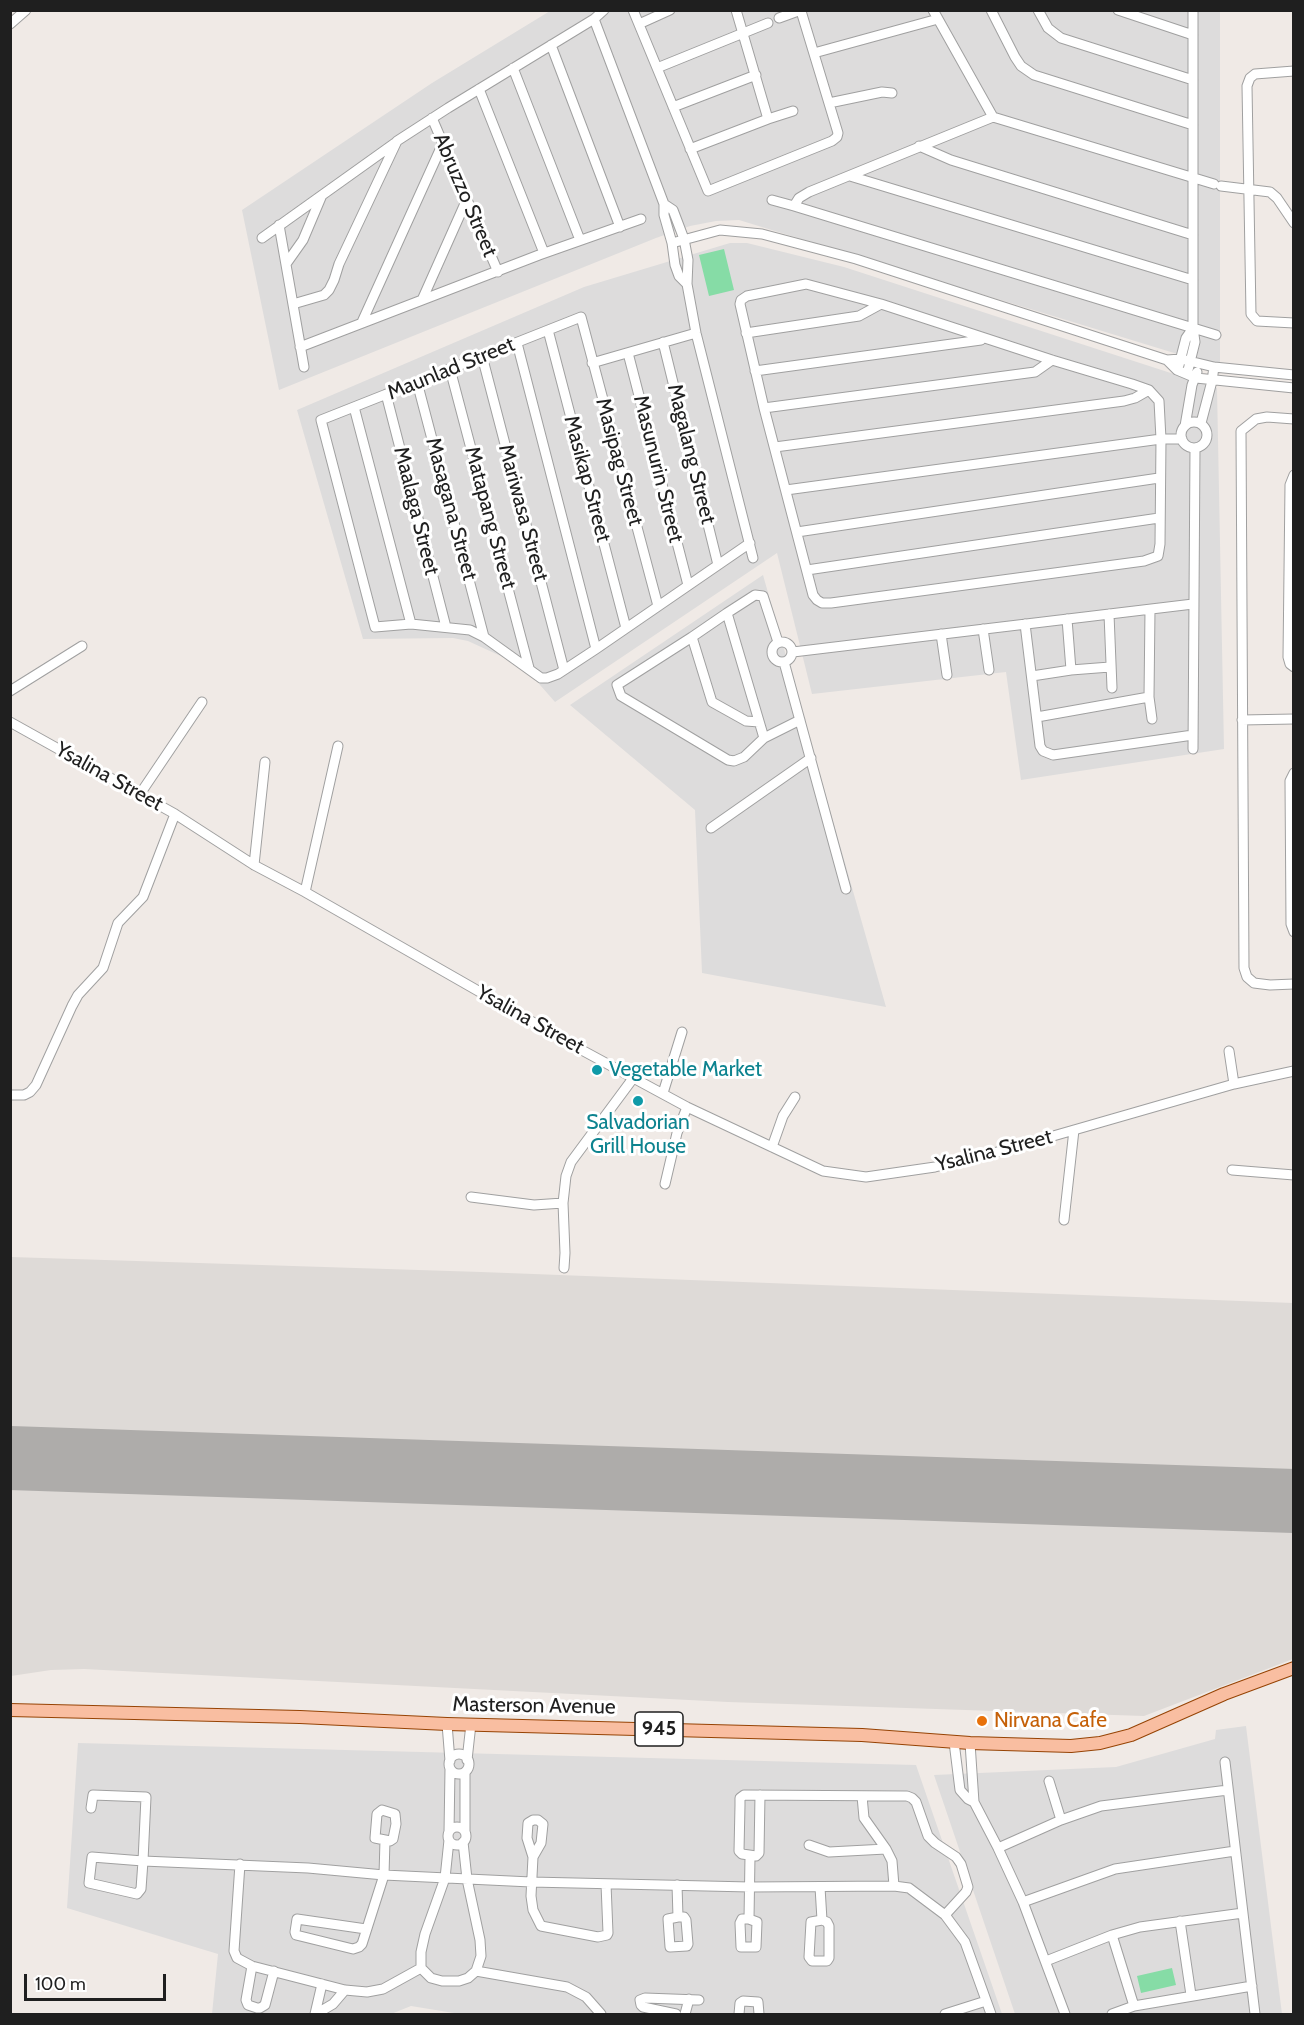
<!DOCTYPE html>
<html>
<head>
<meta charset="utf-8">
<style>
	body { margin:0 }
	#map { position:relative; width:1304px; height:2025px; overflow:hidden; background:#f0eae6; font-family:Cabin,sans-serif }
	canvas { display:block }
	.frame { position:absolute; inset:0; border:12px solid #1f1f1f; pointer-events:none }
	.scale { position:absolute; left:24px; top:1974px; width:142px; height:27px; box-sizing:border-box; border:3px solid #1f1f1f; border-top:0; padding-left:8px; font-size:18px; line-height:21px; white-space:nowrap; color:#1f1f1f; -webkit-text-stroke:4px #fff; paint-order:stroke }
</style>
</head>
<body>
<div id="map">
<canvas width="1304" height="2025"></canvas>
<div class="frame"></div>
<div class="scale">100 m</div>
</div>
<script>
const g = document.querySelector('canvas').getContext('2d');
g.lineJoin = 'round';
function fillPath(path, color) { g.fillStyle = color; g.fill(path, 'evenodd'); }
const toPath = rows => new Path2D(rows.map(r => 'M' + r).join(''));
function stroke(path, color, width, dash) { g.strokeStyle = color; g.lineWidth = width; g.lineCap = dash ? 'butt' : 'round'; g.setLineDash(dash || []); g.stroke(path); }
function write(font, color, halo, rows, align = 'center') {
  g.font = font + ' Cabin,sans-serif'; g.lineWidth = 6; g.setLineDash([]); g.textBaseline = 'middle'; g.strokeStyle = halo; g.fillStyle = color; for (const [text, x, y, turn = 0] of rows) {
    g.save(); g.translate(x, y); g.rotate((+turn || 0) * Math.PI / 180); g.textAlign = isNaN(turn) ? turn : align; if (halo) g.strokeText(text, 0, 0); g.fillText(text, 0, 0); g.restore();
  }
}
fillPath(toPath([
	[550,11,1220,11,1220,367,739,220,716,221,690,226,656,238,279,390,242,210,432,83],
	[730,243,747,243,844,267,1217,388,1224,749,1021,780,1006,672,812,694,777,553,555,702,533,677,503,657,468,641,453,638,363,639,297,410,584,287],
	[763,575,886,1007,702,973,695,810,570,705],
	[1246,1726,1282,2014,1015,2014,934,1775,1116,1767,1215,1739,1216,1730],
	[78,1743,916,1765,1002,2014,460,2014,411,2006,391,2014,212,2014,218,1954,67,1908]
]), '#dddcdc');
fillPath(toPath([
	[11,1257,481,1272,1293,1303,1293,1659,1144,1716,728,1702,84,1669,51,1670,11,1676]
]), '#dedad7');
fillPath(toPath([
	[724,249,734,290,709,296,699,255],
	[1172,1968,1176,1985,1141,1993,1137,1976]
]), '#86dca6');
stroke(toPath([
	[10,1458,1294,1501]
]), '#aeacaa', 64);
const minor = toPath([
	[633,10,708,191,832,141,837,137,838,133,801,11],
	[933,10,993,117,1214,184],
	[991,10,1015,57,1021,66,1034,75,1193,125],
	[1038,10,1048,28,1061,38,1193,80],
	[1118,10,1193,35],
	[779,18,801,10],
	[594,19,664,204,664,215,672,243,675,265,679,276,687,284],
	[10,24,26,10],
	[639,24,670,10],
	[551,45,620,227],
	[814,53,938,19],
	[513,68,580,240],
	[657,68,768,23],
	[1294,71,1255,74,1250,78,1247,86,1251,314,1257,321,1294,323],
	[479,89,544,253],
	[829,103,882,92,892,93],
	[673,107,756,75],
	[993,117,809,192,799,198,794,206,1216,335],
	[432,118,498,272],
	[768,119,793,111],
	[919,146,951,160,1193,235],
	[690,149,768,119,736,10],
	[850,176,1193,280],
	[1221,186,1270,192,1277,198,1294,223],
	[772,200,794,206],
	[664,204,673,210,684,239,688,260,687,284,696,333,753,558],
	[279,225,304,367],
	[262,238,395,143],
	[672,243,720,230,762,234,856,259,1167,360,1177,370,1196,378,1294,388],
	[286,264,303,240,322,195],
	[806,284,881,304,1052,360,1132,384,1149,390,1159,401,1161,439,1160,544,1158,556,1144,561,831,603,822,603,817,600,813,595,764,408,740,304,741,300,747,296,806,284],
	[422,300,467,199],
	[293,304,324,295,329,290,334,280,339,264,397,141,448,108,594,19,604,10],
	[362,322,443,143],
	[548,330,626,628],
	[746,333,859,316,881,304],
	[663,342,718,565],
	[517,343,596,649],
	[300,347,539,255,641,219],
	[628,353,688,585],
	[482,356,564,670],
	[1167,360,1181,359,1214,367,1294,375],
	[592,363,696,333],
	[1179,365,1186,338,1193,328],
	[450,369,529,668],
	[755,371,981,340],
	[1187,374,1195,342,1193,328,1193,10],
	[417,382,484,637],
	[386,394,446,627],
	[354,407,411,624],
	[764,408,1035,372,1052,360],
	[1294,419,1267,417,1256,419,1241,431,1244,968,1247,977,1254,983,1270,985,1294,984],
	'1181 435a13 13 0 1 1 26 0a13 13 0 1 1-26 0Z',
	[1201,423,1212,381,1214,367],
	[1185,426,1192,385,1197,372],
	[775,447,1124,401,1135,398,1149,390],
	[1294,475,1290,485,1288,657,1290,664,1294,667],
	[786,490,1161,439,1182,439],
	[797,532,1159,478],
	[807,570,1159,518],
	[658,606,581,317,321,420,375,627,411,624,470,630,484,637,541,678,547,678,558,674,596,649,750,543],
	[1150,610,1149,697,1152,719],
	[1109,614,1112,688],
	[1067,619,1071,670],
	[1025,624,1040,746,1043,751,1053,755,1193,735],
	[983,629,989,670],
	[941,634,947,675],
	[692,637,727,613],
	'772 652a10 10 0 1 1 20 0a10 10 0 1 1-20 0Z',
	[778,642,763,596,755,595,727,613,764,738,800,720],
	[793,652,1193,604],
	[784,662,846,889],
	[1032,676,1071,670,1110,667],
	[10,691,82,646],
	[1037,717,1149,697],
	[1242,720,1294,719],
	[10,722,175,814,254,865,305,892,578,1048,687,1107,823,1171,866,1177,935,1167,1001,1151,1234,1084,1294,1071],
	[759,722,746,721,712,702,692,637,617,685,621,696,728,760,734,761,744,757,764,738],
	[1193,749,1195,448],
	[1294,773,1290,781,1291,924,1294,932],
	[140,794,202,702],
	[711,828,811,758],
	[254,865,265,762],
	[305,892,338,746],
	[1229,1051,1234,1084],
	[663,1093,682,1032],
	[10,1095,24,1095,30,1092,36,1085,72,1006,78,995,103,968,118,923,143,897,175,814],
	[772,1147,783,1116,795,1097],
	[1232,1170,1294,1175],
	[665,1184,677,1133,687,1107],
	[471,1197,534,1205,563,1203],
	[1064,1220,1074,1130],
	[564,1268,565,1253,563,1203,566,1176,571,1162,634,1077],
	[447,1724,450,1761],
	[954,1742,960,1790,968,1799,974,1802],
	[970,1743,974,1802,998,1848,1023,1902,1065,2014],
	'449 1764a10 10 0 1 1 20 0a10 10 0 1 1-20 0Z',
	[467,1760,471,1724],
	[1225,1762,1255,2014],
	[1049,1781,1061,1820],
	[760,1795,759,1853,756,1856,742,1854,739,1851,740,1805,740,1798,744,1795,907,1796,912,1798,916,1802,928,1836,935,1843,956,1857,961,1864,968,1887,966,1892,945,1915],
	[862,1796,864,1818,886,1849,892,1861,894,1886],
	[91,1808,93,1795,146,1797,143,1861,141,1889,137,1894,89,1883,92,1857,143,1861,308,1868,384,1875,531,1882,750,1887,894,1886,909,1888,945,1915,965,1942,991,2014],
	'448 1836a9 9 0 1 1 18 0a9 9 0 1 1-18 0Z',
	[449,1832,450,1769],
	[465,1832,465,1772],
	[449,1840,445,1878,425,1934,421,1952,421,1968,431,1978,442,1981,459,1981,468,1978,476,1971,481,1956,480,1940,467,1879,463,1842],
	[809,1845,829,1852,886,1849],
	[998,1848,1061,1820,1101,1806,1228,1790],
	[533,1857,527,1838,528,1823,533,1820,538,1820,543,1824,541,1843,533,1857,531,1896,533,1910,541,1926,598,1937,607,1935,608,1933,606,1884],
	[240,1864,234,1951,237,1958,252,1966,345,1990,367,1992,383,1989,421,1968],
	[677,1885,678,1917,684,1917,686,1920,688,1944,687,1946,670,1947,668,1919,678,1917],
	[820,1887,822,1920,827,1922,829,1926,829,1958,827,1961,812,1961,809,1957,811,1922,822,1920],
	[1023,1902,1115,1869,1235,1851],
	[742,1919,749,1919,757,1922,756,1947,741,1947,740,1923,742,1919],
	[749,1919,750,1856],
	[1180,1921,1191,1995],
	[366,1929,297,1919,295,1932,296,1935,353,1949,359,1947,362,1944,384,1875,385,1840,390,1841,393,1839,396,1824,395,1814,382,1810,377,1814,375,1838,385,1840],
	[1112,1935,1134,2006],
	[1046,1961,1112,1935,1140,1927,1243,1913],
	[252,1966,246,2000,248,2005,257,2008,260,2008,265,2005,274,1971],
	[476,1971,567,1987,586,1997,601,2014],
	[315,2014,322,1984],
	[316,2014,333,2004,345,1990],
	[676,2014,643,2007,641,2005,640,2000,645,1998,699,2000],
	[685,2014,689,1999],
	[739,2014,740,2003,743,2001,758,2002,759,2014],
	[945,2014,986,2001],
	[1112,2014,1134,2006,1252,1986]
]);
const major = toPath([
	[10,1710,300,1717,447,1724,862,1735,970,1743,1071,1746,1100,1743,1131,1735,1224,1694,1294,1668]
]);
stroke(minor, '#a0a0a0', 11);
stroke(major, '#964304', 14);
stroke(minor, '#fff', 9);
stroke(major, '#f9bea1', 12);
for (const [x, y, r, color] of [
	[597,1070,6,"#0f9aa8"],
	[638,1101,6,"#0f9aa8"],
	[982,1721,6,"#e8710a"]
]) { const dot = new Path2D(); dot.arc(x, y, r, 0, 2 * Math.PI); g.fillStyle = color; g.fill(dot); stroke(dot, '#fff', 2); }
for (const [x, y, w] of [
	[659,1729,48]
]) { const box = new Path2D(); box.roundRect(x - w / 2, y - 17, w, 34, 4.5); g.fillStyle = '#fff'; g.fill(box); stroke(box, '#1f1f1f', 1.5); }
write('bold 20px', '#1f1f1f', null, [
	["945",659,1729]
]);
write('21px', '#1f1f1f', '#fff', [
	["Abruzzo Street",465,195,67],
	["Maunlad Street",451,369,-22],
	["Magalang Street",691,454,76],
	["Masipag Street",619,462,75],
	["Masunurin Street",658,469,76],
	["Masikap Street",587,479,75],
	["Masagana Street",451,509,75],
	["Maalaga Street",416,511,76],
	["Mariwasa Street",523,513,75],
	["Matapang Street",490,518,75],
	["Ysalina Street",109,777,29],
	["Ysalina Street",530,1020,29],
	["Ysalina Street",994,1151,-14],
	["Masterson Avenue",534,1706,1]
]);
write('21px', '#0d838f', '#fff', [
	["Vegetable Market",609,1070],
	["Salvadorian",638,1123,"center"],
	["Grill House",638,1147,"center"]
], 'left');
write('21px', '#c56008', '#fff', [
	["Nirvana Cafe",994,1721]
], 'left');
</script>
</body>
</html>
